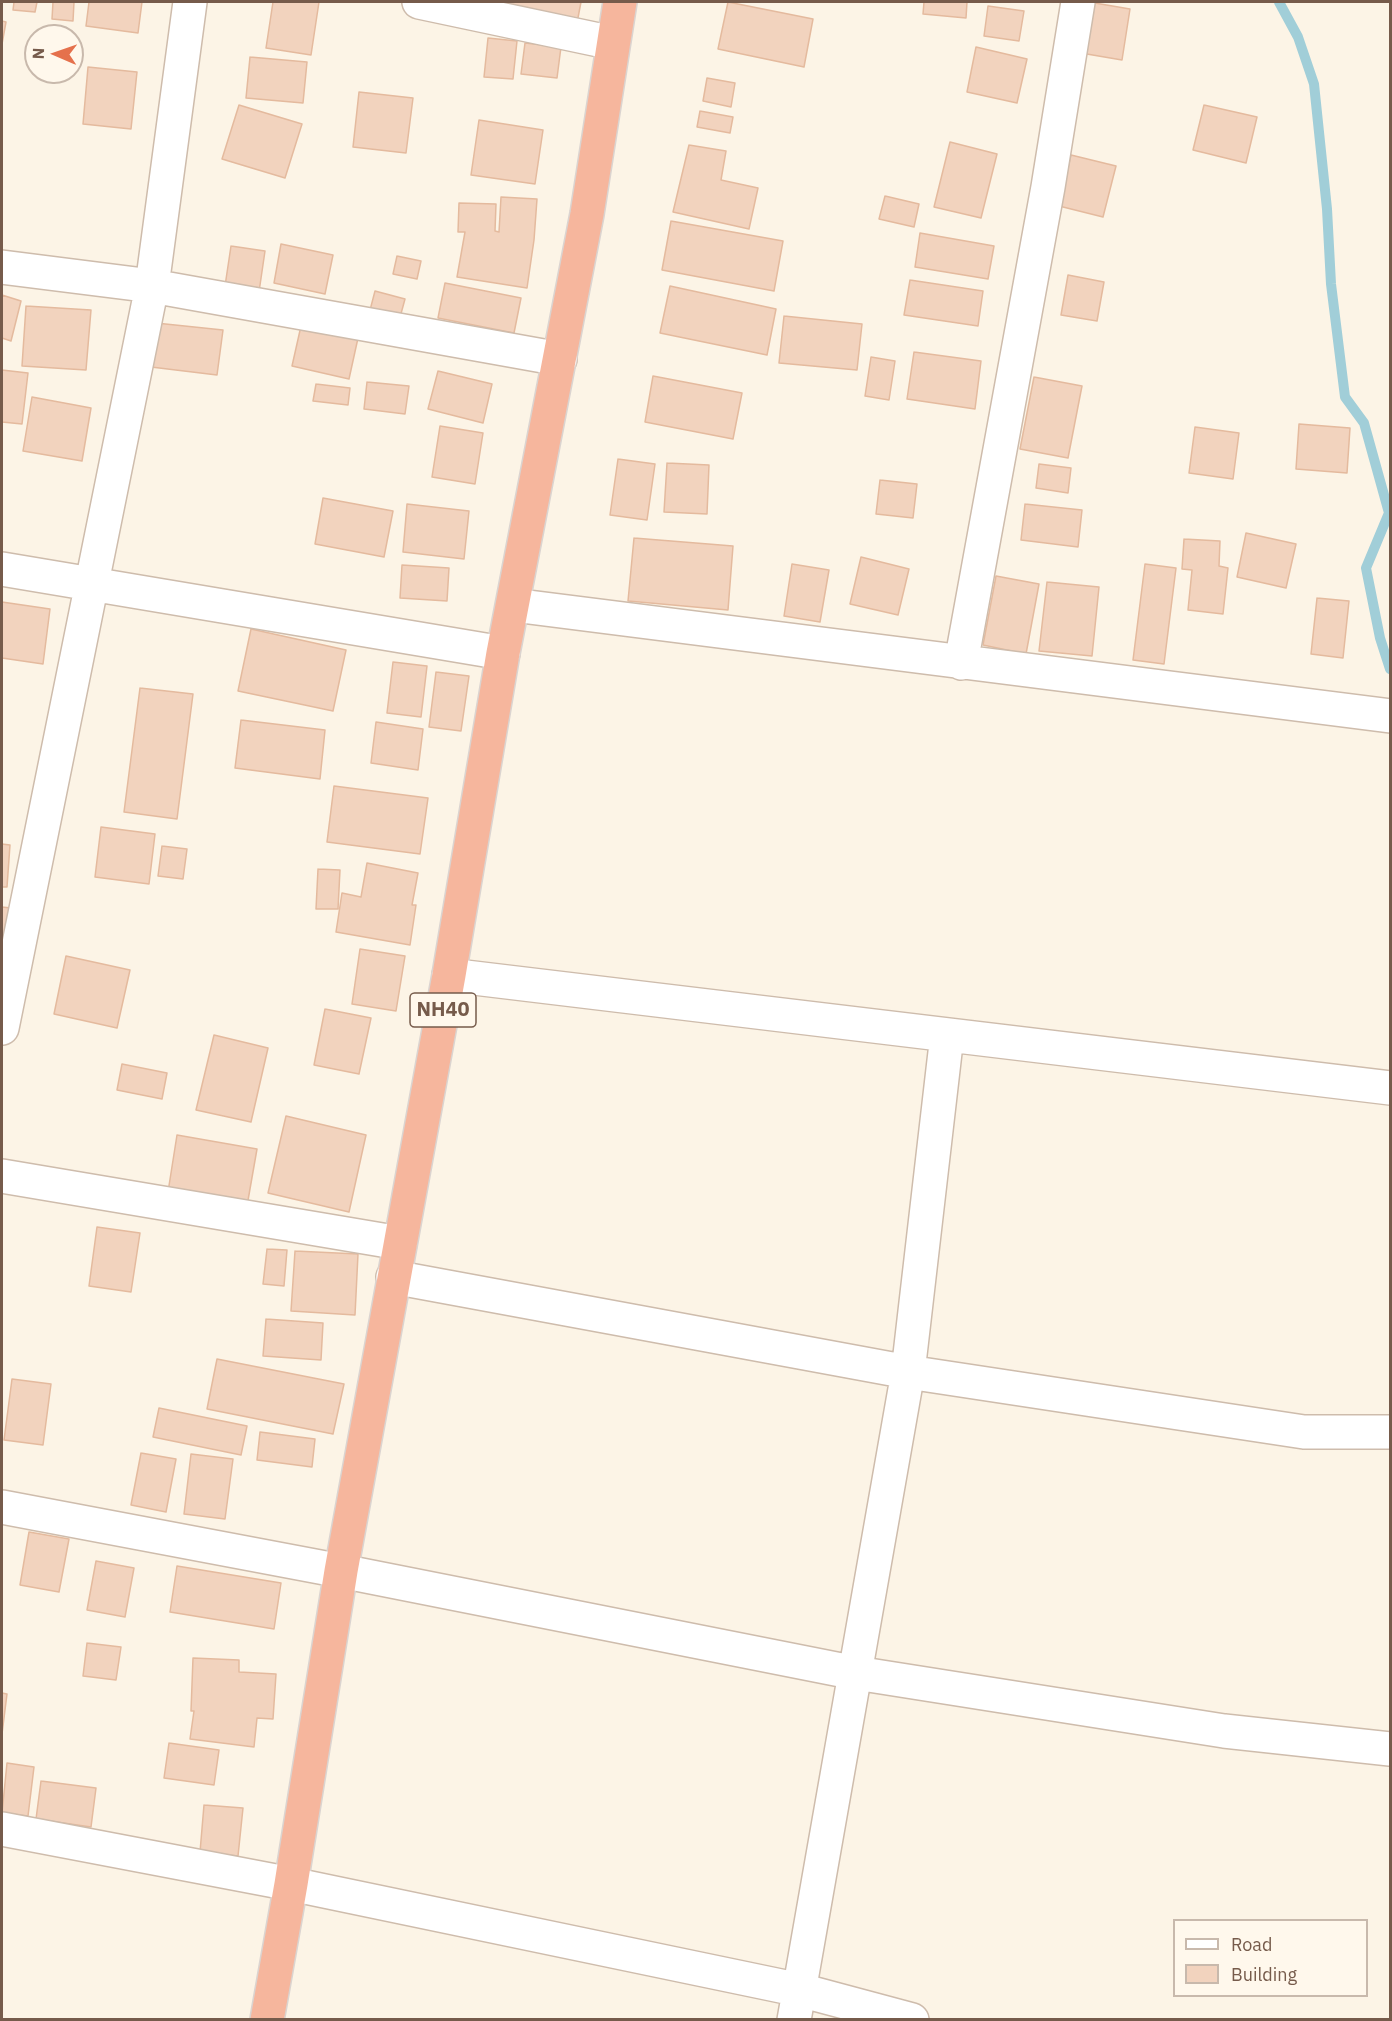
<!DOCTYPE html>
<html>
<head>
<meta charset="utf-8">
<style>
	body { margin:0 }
	#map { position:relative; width:1392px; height:2021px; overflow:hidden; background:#fcf4e6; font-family:"IBM Plex Sans",sans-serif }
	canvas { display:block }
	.frame { position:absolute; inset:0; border:3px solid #765b4b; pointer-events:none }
	.legend { position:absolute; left:1173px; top:1919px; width:195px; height:78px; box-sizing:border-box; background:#fff8ec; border:2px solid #c8b9ac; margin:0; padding:8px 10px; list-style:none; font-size:18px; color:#765b4b }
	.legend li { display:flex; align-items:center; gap:12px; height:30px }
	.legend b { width:30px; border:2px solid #c8b9ac }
	.north { position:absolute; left:24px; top:24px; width:60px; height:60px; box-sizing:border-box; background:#fff8ec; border:2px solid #c8b9ac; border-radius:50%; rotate:272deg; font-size:16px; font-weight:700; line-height:24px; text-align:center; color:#765b4b }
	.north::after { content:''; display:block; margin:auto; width:21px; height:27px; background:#e5714c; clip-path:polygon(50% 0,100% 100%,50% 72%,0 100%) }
</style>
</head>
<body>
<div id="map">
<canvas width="1392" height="2021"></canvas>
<div class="frame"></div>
<ul class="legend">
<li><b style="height:8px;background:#fff"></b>Road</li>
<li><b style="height:16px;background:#f2d3be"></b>Building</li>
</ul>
<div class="north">N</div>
</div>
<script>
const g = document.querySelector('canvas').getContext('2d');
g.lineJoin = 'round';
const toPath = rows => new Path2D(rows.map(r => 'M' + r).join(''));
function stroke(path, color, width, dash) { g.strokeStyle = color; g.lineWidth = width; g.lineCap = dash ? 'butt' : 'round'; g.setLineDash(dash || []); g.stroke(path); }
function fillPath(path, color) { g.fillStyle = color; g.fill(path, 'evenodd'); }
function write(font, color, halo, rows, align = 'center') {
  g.font = font + ' "IBM Plex Sans",sans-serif'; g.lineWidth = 5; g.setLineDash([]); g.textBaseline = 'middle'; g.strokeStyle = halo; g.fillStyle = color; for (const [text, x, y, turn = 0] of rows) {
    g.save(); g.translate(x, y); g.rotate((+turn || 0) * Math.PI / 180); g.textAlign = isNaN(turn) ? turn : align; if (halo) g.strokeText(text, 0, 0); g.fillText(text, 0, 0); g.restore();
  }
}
stroke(toPath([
	[1279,2,1298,37,1314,84,1327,209,1331,284,1345,397,1364,423,1389,513,1366,568,1380,638,1390,669]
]), '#a1ced8', 10);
const building = toPath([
	[14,2,37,2,35,12,13,10,14,2],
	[53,2,74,2,73,21,52,19,53,2],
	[89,2,142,2,138,33,86,26,89,2],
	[273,2,319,2,311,55,266,48,273,2],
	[461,2,581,2,577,23,461,2],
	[728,2,813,19,804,67,718,49,728,2],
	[924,2,967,2,966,18,923,14,924,2],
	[1089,2,1130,9,1122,60,1075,52,1089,2],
	[988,6,1024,11,1019,41,984,36,988,6],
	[2,21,6,22,2,44,2,21],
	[37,32,67,35,66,36,37,36,37,32],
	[488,38,517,41,513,79,484,77,488,38],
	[525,43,561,47,557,78,521,74,525,43],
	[976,47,1027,59,1017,103,967,92,976,47],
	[250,57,307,62,303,103,246,98,250,57],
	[88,67,137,72,131,129,83,124,88,67],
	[707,78,735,83,731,107,703,101,707,78],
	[359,92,413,98,406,153,353,147,359,92],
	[239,105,302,124,285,178,222,159,239,105],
	[1204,105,1257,117,1246,163,1193,150,1204,105],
	[700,111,733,117,730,133,697,127,700,111],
	[479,120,543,130,535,184,471,175,479,120],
	[950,142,997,154,981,218,934,207,950,142],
	[689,145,726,151,721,180,758,188,749,229,673,212,689,145],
	[1071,155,1116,166,1103,217,1059,206,1071,155],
	[885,196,919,204,914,227,879,219,885,196],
	[501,197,537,199,534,240,527,288,457,277,465,232,458,232,459,203,496,204,495,231,499,232,501,197],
	[671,221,783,241,774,291,662,270,671,221],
	[920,233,994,246,988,279,915,267,920,233],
	[281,244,333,255,325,294,274,283,281,244],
	[231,246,265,251,259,292,225,286,231,246],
	[397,256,421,261,417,279,393,274,397,256],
	[1068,275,1104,282,1097,321,1061,315,1068,275],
	[910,280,983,291,978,326,904,315,910,280],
	[445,283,521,298,514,333,438,318,445,283],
	[670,286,776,309,767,355,660,333,670,286],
	[375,291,405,299,399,321,369,314,375,291],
	[2,295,21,301,11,341,2,338,2,295],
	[26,306,91,310,86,370,22,366,26,306],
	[784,316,862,324,857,370,779,363,784,316],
	[156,323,223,330,217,375,151,367,156,323],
	[301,326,358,338,349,379,292,366,301,326],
	[914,352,981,361,975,409,907,399,914,352],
	[871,357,895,361,889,400,865,396,871,357],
	[2,370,28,373,22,424,2,422,2,370],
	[438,371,492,384,483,423,428,409,438,371],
	[653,376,742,393,733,439,645,422,653,376],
	[1034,377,1082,386,1068,458,1020,449,1034,377],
	[367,382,409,386,405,414,364,409,367,382],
	[316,384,350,388,348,405,313,401,316,384],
	[32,397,91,408,82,461,23,451,32,397],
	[1299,424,1350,428,1347,473,1296,469,1299,424],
	[440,426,483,433,475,484,432,477,440,426],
	[1195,427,1239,433,1233,479,1189,473,1195,427],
	[618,459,655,464,647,520,610,515,618,459],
	[667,463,709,465,707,514,664,512,667,463],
	[1039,464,1071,468,1068,493,1036,488,1039,464],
	[880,480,917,484,913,518,876,514,880,480],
	[323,498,393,511,384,557,315,544,323,498],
	[407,504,469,511,464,559,403,552,407,504],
	[1025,504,1082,510,1078,547,1021,540,1025,504],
	[1246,533,1296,544,1286,588,1237,577,1246,533],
	[634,538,733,546,728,610,628,601,634,538],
	[1184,539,1220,541,1219,566,1228,568,1223,614,1188,610,1192,570,1182,569,1184,539],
	[861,557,909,569,898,615,850,604,861,557],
	[792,564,829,570,820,622,784,616,792,564],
	[1145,564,1176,568,1164,664,1133,660,1145,564],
	[402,565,449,568,447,601,400,598,402,565],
	[996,576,1039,584,1026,654,983,645,996,576],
	[1047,582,1099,587,1092,656,1039,651,1047,582],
	[1317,598,1349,601,1343,658,1311,654,1317,598],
	[2,602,50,609,43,664,2,658,2,602],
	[251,629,346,650,333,711,238,691,251,629],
	[393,662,427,666,421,717,387,713,393,662],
	[436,672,469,676,461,731,429,727,436,672],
	[140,688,193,694,177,819,124,812,140,688],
	[241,720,325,730,320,779,235,768,241,720],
	[376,722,423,729,418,770,371,763,376,722],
	[334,786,428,798,420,854,327,842,334,786],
	[101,827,155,834,149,884,95,877,101,827],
	[2,844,10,845,7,887,2,887,2,844],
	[162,846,187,849,183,879,158,876,162,846],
	[367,863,418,873,412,905,416,905,410,945,336,932,342,893,361,897,367,863],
	[318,869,340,870,338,909,316,909,318,869],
	[2,907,11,908,5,947,2,946,2,907],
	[360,949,405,956,396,1011,352,1004,360,949],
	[66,956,130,970,117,1028,54,1014,66,956],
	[325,1009,371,1018,359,1074,314,1065,325,1009],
	[214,1035,268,1048,251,1122,196,1110,214,1035],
	[122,1064,167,1073,162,1099,117,1090,122,1064],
	[286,1116,366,1135,349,1212,268,1193,286,1116],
	[177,1135,257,1149,247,1206,168,1192,177,1135],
	[97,1227,140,1233,131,1292,89,1286,97,1227],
	[267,1249,287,1250,284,1286,263,1284,267,1249],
	[295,1251,358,1254,355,1315,291,1311,295,1251],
	[266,1319,323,1323,321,1360,263,1356,266,1319],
	[217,1359,344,1384,333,1434,207,1409,217,1359],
	[12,1379,51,1384,43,1445,4,1440,12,1379],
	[159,1408,247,1426,241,1455,153,1437,159,1408],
	[260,1432,315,1439,312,1467,257,1460,260,1432],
	[141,1453,176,1459,166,1512,131,1505,141,1453],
	[191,1454,233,1459,225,1519,184,1514,191,1454],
	[29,1532,69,1539,59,1592,20,1585,29,1532],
	[96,1561,134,1568,125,1617,87,1610,96,1561],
	[177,1566,281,1583,274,1629,170,1612,177,1566],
	[87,1643,121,1647,116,1680,83,1676,87,1643],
	[193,1658,239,1660,239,1672,276,1674,273,1719,257,1718,254,1747,190,1739,194,1711,191,1711,193,1658],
	[2,1693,7,1694,2,1734,2,1693],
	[169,1743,219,1750,214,1785,164,1778,169,1743],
	[7,1763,34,1767,28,1816,2,1813,7,1763],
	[41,1781,96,1788,91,1827,36,1819,41,1781],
	[204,1805,243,1808,238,1856,200,1852,204,1805]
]);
fillPath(building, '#f2d3be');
stroke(building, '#e4ba9e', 1.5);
const street = toPath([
	[419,2,613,43],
	[2,267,152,286,560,359],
	[2,569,503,653],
	[513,605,1390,716],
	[961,663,1048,187,1078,2],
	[449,975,1390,1088],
	[2,1028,152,286,190,2],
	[2,1176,400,1243],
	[393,1277,908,1372,1304,1432,1390,1432],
	[2,1507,341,1571,856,1673,1224,1731,1390,1749],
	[2,1829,291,1884,800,1990,912,2020],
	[794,2020,908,1372,947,1035]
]);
const highway = toPath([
	[267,2020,291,1884,341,1571,449,975,503,653,587,214,620,2]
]);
stroke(street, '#cebcac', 36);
stroke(highway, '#dbd4d0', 36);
stroke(street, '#fff', 33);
stroke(highway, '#f6b69d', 33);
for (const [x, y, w] of [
	[443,1010,66]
]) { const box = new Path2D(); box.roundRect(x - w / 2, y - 17, w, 34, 4.5); g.fillStyle = '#fff8ec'; g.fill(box); stroke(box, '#765b4b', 1.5); }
write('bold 20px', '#765b4b', null, [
	["NH40",443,1010]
]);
</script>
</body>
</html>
